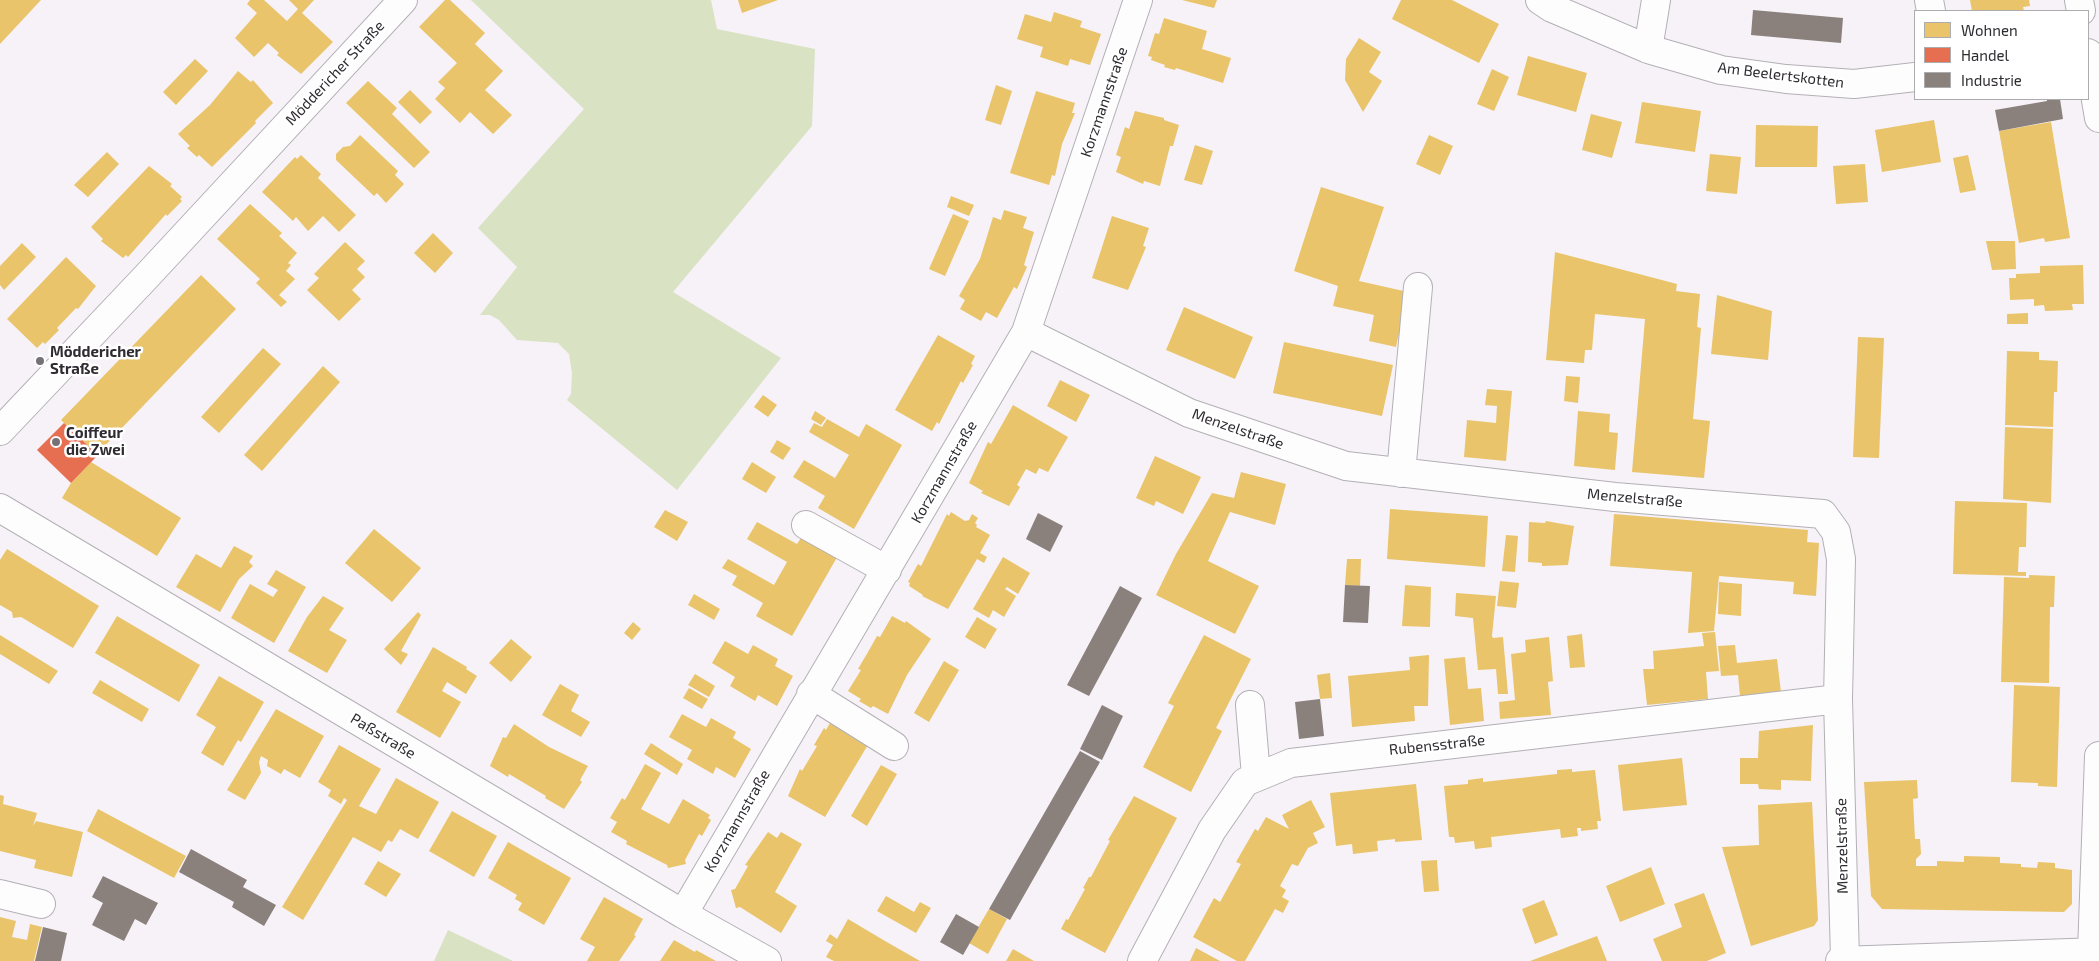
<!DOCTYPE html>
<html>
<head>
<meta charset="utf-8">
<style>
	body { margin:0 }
	#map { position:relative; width:2099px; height:961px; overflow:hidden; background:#f6f2f8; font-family:"Exo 2",sans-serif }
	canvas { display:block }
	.legend { position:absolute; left:1914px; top:10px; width:175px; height:90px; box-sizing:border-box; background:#fff; border:1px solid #acabad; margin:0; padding:6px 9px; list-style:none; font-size:15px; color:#2f2c31 }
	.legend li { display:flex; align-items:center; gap:10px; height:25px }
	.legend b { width:25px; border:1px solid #acabad }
</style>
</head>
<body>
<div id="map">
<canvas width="2099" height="961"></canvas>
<ul class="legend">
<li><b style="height:14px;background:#e9c46a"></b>Wohnen</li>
<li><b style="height:14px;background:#e76f51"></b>Handel</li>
<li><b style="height:14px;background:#8a817c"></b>Industrie</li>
</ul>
</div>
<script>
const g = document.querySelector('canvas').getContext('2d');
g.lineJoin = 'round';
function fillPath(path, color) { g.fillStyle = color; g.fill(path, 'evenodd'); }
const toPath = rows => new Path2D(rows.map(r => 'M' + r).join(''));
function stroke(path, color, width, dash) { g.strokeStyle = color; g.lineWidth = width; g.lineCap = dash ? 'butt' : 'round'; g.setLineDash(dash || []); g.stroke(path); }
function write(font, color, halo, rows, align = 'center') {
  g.font = font + ' "Exo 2",sans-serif'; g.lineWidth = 5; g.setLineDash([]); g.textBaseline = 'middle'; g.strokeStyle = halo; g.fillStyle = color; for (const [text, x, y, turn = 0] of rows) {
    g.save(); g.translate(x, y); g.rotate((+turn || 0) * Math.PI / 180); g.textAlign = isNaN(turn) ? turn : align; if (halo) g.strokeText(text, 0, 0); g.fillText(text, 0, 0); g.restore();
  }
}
fillPath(toPath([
	[471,0,711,0,717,29,815,49,812,126,673,292,781,358,677,490,567,400,571,394,572,373,569,354,558,343,517,340,499,320,490,315,480,315,517,267,478,228,584,109],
	[448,930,513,961,434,961]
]), '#dae2c4');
fillPath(toPath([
	[0,0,41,0,0,44],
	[250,0,264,0,287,21,298,9,289,0,314,0,302,13,333,42,301,74,277,55,279,53,268,43,254,57,235,38,257,13,247,4],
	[445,0,450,0,485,33,475,44,503,71,485,90,512,115,493,134,470,112,460,123,435,99,445,88,438,82,457,63,419,27],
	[738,0,778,0,742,13],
	[1182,0,1217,0,1214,8],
	[1401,0,1452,0,1499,24,1479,63,1392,19],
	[1970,0,2029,0,2030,6,2023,7,2024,11,1972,11],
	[1054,12,1082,21,1080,27,1101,34,1090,65,1070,59,1068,66,1040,57,1043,47,1017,39,1025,14,1051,22],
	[1164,18,1207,31,1202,49,1231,58,1223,83,1176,68,1175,70,1164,67,1165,65,1151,60,1152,57,1148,56,1155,33,1159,34],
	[1359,38,1381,52,1369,72,1382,81,1363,112,1345,80,1346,59],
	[1528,56,1587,73,1576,112,1517,95],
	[195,59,208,71,176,105,163,92],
	[1492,69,1509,77,1494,111,1477,104],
	[238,71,251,82,253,80,273,103,255,121,256,123,212,167,199,155,197,157,187,148,190,146,178,134,210,105],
	[368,81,397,108,392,114,430,152,414,168,346,103],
	[996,85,1012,91,1001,125,985,120],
	[410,90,432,112,420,124,398,102],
	[1036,91,1075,103,1072,113,1075,113,1062,144,1055,176,1052,175,1049,185,1010,173],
	[1642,102,1701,111,1695,152,1635,143],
	[1135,111,1164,118,1164,120,1179,125,1173,146,1170,146,1160,186,1144,181,1143,184,1116,172,1121,157,1116,155,1125,127,1129,129],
	[1591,114,1622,122,1612,158,1582,150],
	[1934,120,1941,162,1882,172,1875,130],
	[2051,122,2070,238,2045,242,2044,238,2019,243,1999,131],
	[1756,125,1818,126,1817,167,1755,167],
	[360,135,398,171,395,175,404,184,386,203,377,193,374,196,336,160,336,154,343,147,350,146],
	[1429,135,1453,146,1440,175,1416,164],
	[1195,145,1213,151,1202,185,1184,180],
	[107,152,119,164,88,197,74,185],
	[1710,154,1741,157,1737,194,1706,191],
	[301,155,321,174,318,178,356,215,339,232,323,216,308,231,296,217,293,221,262,192,295,157,297,159],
	[1968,155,1976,190,1960,193,1953,158],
	[1865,164,1868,202,1836,204,1833,166],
	[149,166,172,184,170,186,182,197,180,199,182,201,167,216,166,214,128,257,126,255,123,258,101,241,103,239,91,227],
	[1321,187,1384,207,1359,281,1408,292,1396,347,1369,341,1374,315,1333,306,1338,286,1294,271],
	[951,196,974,205,969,216,947,207],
	[250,204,282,233,279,236,297,253,288,263,291,265,286,271,295,279,279,295,287,302,281,307,256,283,260,279,217,239],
	[1004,210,1027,217,1023,228,1034,232,1024,265,1027,267,1017,289,1014,287,997,318,986,312,981,321,960,309,965,300,959,296,980,259,993,217,1001,220],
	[953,214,969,221,945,276,929,269],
	[1112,216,1149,228,1143,246,1146,247,1128,290,1092,278],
	[433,233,453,253,435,273,414,253],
	[1986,241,2015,241,2016,269,1992,270],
	[345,242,365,261,357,269,365,277,352,290,361,299,339,321,307,290,319,278,314,274],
	[22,243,36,257,4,290,0,285,0,266],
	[1555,252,1677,284,1676,291,1700,294,1697,327,1701,328,1693,419,1710,421,1704,478,1632,472,1645,319,1595,314,1592,350,1585,350,1584,363,1546,360],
	[66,257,96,286,78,309,76,308,57,328,59,330,45,344,43,342,37,348,7,319],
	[2083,265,2084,304,2072,304,2073,310,2045,311,2044,305,2034,306,2034,299,2010,300,2009,278,2016,278,2016,274,2040,273,2040,266],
	[201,275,236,309,97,454,61,420],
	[1717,295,1772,311,1768,360,1711,354],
	[1184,307,1253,337,1235,379,1166,350],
	[2028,313,2028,324,2007,324,2007,314],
	[938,335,975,356,971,364,973,365,963,383,961,381,939,424,937,422,932,431,895,410],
	[1858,337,1884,338,1879,458,1853,457],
	[1284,342,1393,365,1382,416,1273,393],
	[263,348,281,364,219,433,201,417],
	[2007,351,2039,352,2039,360,2058,361,2057,392,2054,392,2053,427,2005,425],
	[323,366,340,382,262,471,244,455],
	[1566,376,1580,377,1578,403,1564,401],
	[1060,380,1090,395,1076,422,1047,406],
	[1487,389,1512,391,1506,461,1464,457,1467,420,1496,423,1497,406,1485,405],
	[763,395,777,405,768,417,754,407],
	[1013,405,1068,437,1048,472,1039,468,1036,474,1026,469,1017,485,1020,487,1009,506,981,493,983,491,969,483,988,442,991,444],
	[815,411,826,418,821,425,811,419],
	[1578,411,1610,414,1609,432,1618,433,1615,470,1574,466],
	[827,419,859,437,866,424,902,445,854,529,818,508,825,496,793,477,804,460,835,478,849,455,809,432,814,423,822,427],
	[2005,427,2053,429,2051,503,2003,499],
	[777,440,791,448,783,460,770,452],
	[1155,456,1201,477,1183,514,1156,501,1154,506,1136,498],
	[91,462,181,518,157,556,62,498,71,483],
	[752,462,776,477,766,493,742,479],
	[1241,472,1286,484,1275,525,1230,512,1208,561,1259,586,1235,634,1156,595,1176,554,1212,493,1234,498],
	[1955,501,2027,503,2026,547,2019,547,2018,572,2026,572,2026,576,1953,574],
	[1390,509,1488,516,1485,567,1387,559],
	[665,510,688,522,677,541,654,527],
	[951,512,965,521,969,520,972,514,978,518,975,523,977,525,976,527,990,535,980,553,987,557,984,563,977,559,948,609,922,596,923,595,909,586,910,583,908,582,918,564,921,566,947,514,949,516],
	[1614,514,1808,530,1807,542,1819,543,1816,596,1793,594,1794,582,1719,576,1714,631,1688,633,1692,572,1610,566],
	[1546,521,1574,526,1568,565,1542,566,1542,563,1528,562,1529,522,1545,523],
	[757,522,797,544,805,532,840,552,792,636,756,616,763,603,732,585,737,576,722,568,728,559,774,585,787,562,747,539],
	[374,529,421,568,392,602,345,563],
	[1506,535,1518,536,1515,572,1502,571],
	[234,546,253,556,249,562,253,566,239,579,220,612,176,587,196,554,221,568],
	[7,549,99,606,73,648,21,617,13,618,12,612,0,605,0,560],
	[1003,557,1030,573,1018,594,1007,587,1005,589,1016,596,1004,617,993,610,989,618,973,609],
	[1347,559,1361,559,1360,586,1345,585],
	[276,570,306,587,274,643,231,618,250,584,273,597,278,590,267,584],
	[2029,575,2055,576,2054,607,2050,607,2049,683,2001,682,2004,577,2029,578],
	[1500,581,1519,583,1516,608,1497,606],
	[1719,582,1742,584,1741,616,1718,614],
	[1405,585,1431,587,1430,627,1402,626],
	[1456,593,1496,596,1492,636,1493,638,1503,637,1508,694,1498,694,1496,669,1478,670,1473,618,1455,616],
	[694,594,720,609,714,620,688,605],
	[323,596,344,608,329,630,347,640,327,673,288,651,307,617],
	[418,612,421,615,401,651,408,654,401,665,384,649],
	[117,616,200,665,179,702,95,653],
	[892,616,905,623,906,621,931,639,907,675,888,714,873,706,871,708,859,701,861,699,848,691,861,670,858,669,868,652,877,636,880,637],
	[977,617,997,629,985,649,965,637],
	[633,622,641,629,632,640,624,633],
	[1715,632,1719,671,1706,672,1708,699,1647,705,1643,669,1654,669,1653,651,1704,646,1702,633],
	[1582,634,1585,667,1570,668,1567,636],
	[0,635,58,671,49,684,0,654],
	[1204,635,1251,659,1216,728,1222,731,1191,792,1143,767,1174,706,1168,703],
	[1549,637,1553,681,1548,682,1551,715,1500,719,1499,702,1515,700,1511,654,1526,652,1525,640],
	[511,639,532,657,511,682,489,663],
	[725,641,748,654,753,645,778,659,775,666,793,676,777,706,758,695,755,701,730,686,735,677,712,663],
	[1735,645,1737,663,1777,659,1781,692,1740,696,1738,675,1721,676,1718,646],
	[433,647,467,667,466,669,477,676,466,694,447,682,442,691,461,702,440,738,396,712],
	[1429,655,1428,706,1414,706,1415,721,1352,727,1348,676,1410,670,1409,657],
	[1465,657,1468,689,1481,688,1484,721,1450,725,1444,659],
	[944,661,959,670,929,722,914,713],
	[1330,673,1332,698,1320,699,1317,675],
	[695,674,715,686,709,697,688,685],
	[219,676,264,702,241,742,238,740,223,766,201,753,216,727,196,715],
	[100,680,149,709,142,722,92,693],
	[560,684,579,695,571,711,590,722,581,737,542,715],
	[2014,685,2060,687,2057,787,2038,786,2038,783,2011,782],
	[689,688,708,699,702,709,683,698],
	[276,709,324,736,300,778,284,769,281,774,267,766,268,760,261,756,259,762,261,773,245,800,227,790],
	[682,714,706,727,711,718,736,732,733,738,751,749,735,778,716,767,713,774,687,759,692,750,669,737],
	[831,721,869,743,825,817,788,796,800,769,802,771,817,746,814,745,824,728,826,730],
	[514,724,549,747,588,766,580,780,582,782,564,809,545,798,546,796,509,774,508,777,490,766,503,737,506,738],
	[1813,725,1811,781,1781,780,1781,790,1759,789,1758,784,1740,784,1740,758,1758,758,1759,731],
	[651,743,683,764,677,775,644,754],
	[339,745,381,769,359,806,376,814,396,778,439,802,418,839,400,829,392,842,388,840,381,852,353,837,303,920,282,907,347,800,344,798,341,804,328,796,331,790,318,782],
	[1682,758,1687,805,1623,811,1618,765],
	[645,764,661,773,641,809,669,824,683,799,710,815,708,818,711,820,702,836,699,834,685,860,686,864,668,868,667,865,626,844,627,841,611,832,617,822,610,818,622,798,625,800],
	[881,765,897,774,867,826,851,816],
	[1572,769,1572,772,1595,770,1601,821,1597,821,1598,829,1581,831,1581,828,1577,828,1578,836,1561,838,1560,829,1491,837,1492,847,1475,849,1474,841,1455,843,1454,837,1449,837,1444,786,1468,784,1468,780,1483,778,1483,782,1557,774,1557,770],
	[1917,780,1918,798,1913,799,1915,839,1920,839,1921,854,1916,859,1916,866,1937,866,1937,861,1964,862,1964,856,2000,857,2000,863,2021,864,2021,867,2037,868,2038,862,2055,863,2055,868,2072,870,2072,904,2064,912,1882,909,1871,896,1864,782],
	[1416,784,1422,840,1395,842,1395,839,1377,841,1378,851,1353,854,1352,844,1336,846,1330,793],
	[0,795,4,796,3,804,37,813,33,826,36,821,83,832,72,877,34,868,36,860,0,851],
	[1134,796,1177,818,1105,953,1061,929,1066,919,1068,920,1085,889,1083,888,1089,877,1091,877,1110,841,1108,840],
	[1311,800,1325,827,1313,833,1318,843,1308,848,1298,866,1292,864,1280,886,1286,890,1282,897,1289,901,1283,913,1275,909,1245,961,1237,961,1193,937,1214,898,1220,902,1241,864,1236,862,1255,829,1258,831,1266,817,1289,829,1282,815],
	[1812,802,1818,920,1814,926,1751,946,1722,847,1759,845,1758,805],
	[98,809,186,856,174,878,87,831],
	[452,811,497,836,474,877,429,851],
	[768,832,777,838,781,832,802,844,775,892,797,906,781,933,740,907,736,908,731,890,735,889,748,866,745,865],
	[508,842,571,878,544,925,518,910,522,903,515,899,517,895,488,878],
	[1437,860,1439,891,1424,892,1421,861],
	[378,861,401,874,386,897,364,884],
	[1651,867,1665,904,1620,922,1606,886],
	[1704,893,1726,953,1707,961,1662,961,1653,939,1682,927,1674,904],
	[886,896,914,912,920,902,931,908,916,933,877,911],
	[604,897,643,919,634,935,636,936,619,961,587,961,595,947,580,939],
	[1544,900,1558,935,1535,944,1522,909],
	[989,909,1007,919,988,954,969,943],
	[0,917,16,921,12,937,27,940,30,924,42,927,34,961,0,961],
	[848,919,885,941,920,961,834,961,826,957,833,945,826,941,830,934,837,939],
	[1597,936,1607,961,1530,961],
	[674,940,695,952,696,950,716,961,660,961],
	[1196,948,1220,961,1190,961],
	[1013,949,1034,961,1006,961]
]), '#e9c46a');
fillPath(toPath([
	[64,423,98,455,71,483,37,450]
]), '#e76f51');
fillPath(toPath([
	[1753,10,1843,18,1841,43,1751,35],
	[2047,99,2060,99,2063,119,1999,131,1995,110,2047,101],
	[1038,513,1063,526,1050,552,1026,539],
	[1345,585,1370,586,1368,623,1343,622],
	[1120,586,1142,598,1089,696,1067,685],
	[1320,699,1324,736,1299,739,1295,702],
	[1102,705,1123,716,1102,760,1080,749],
	[1080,751,1100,762,1010,920,989,909],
	[191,849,247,880,243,887,276,905,264,926,232,907,234,902,179,872],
	[103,876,158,903,146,925,135,919,124,941,92,925,103,903,92,897],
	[956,914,979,927,963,955,940,942],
	[43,927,67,933,61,961,35,961]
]), '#8a817c');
const minor = toPath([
	[1540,0,1552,8,1648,49,1721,70,1786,79,1854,84,1915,77],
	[1929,0,1931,11],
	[2079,0,2081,11],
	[1648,49,1656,0],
	[2088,53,2099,118],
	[1026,332,1189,413,1346,466,1615,497,1823,514,1836,532,1841,559,1838,699,1845,959],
	[0,431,146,277,403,0],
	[1401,473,1418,287],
	[0,508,683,914,767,961],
	[806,525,887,570],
	[811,694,894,746],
	[1250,705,1256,776],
	[0,894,41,904],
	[683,914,1026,332,1138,0],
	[2092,952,2099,756],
	[1142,961,1212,830,1245,782,1291,763,1838,699]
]);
const major = toPath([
	[1840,961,2099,952]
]);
stroke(minor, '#b3b0b5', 30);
stroke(major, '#b3b0b5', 30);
stroke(minor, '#fefdfe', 28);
stroke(major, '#fefdfe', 28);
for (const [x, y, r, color] of [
	[40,361,5,"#757177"],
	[56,442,5,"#757177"]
]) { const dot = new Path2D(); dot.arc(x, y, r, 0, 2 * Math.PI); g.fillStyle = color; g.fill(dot); stroke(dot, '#fff', 2); }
write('15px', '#2f2c31', '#fff', [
	["Möddericher Straße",335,73,-47],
	["Am Beelertskotten",1781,75,7],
	["Korzmannstraße",1104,102,-71],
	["Menzelstraße",1238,429,19],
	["Korzmannstraße",944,472,-60],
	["Menzelstraße",1635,498,5],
	["Paßstraße",383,736,31],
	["Rubensstraße",1437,745,-6],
	["Korzmannstraße",737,821,-60],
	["Menzelstraße",1842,846,-91]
]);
write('bold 15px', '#2f2c31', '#fff', [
	["Möddericher",50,352],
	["Straße",50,369],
	["Coiffeur",66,433],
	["die Zwei",66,450]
], 'left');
</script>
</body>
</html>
